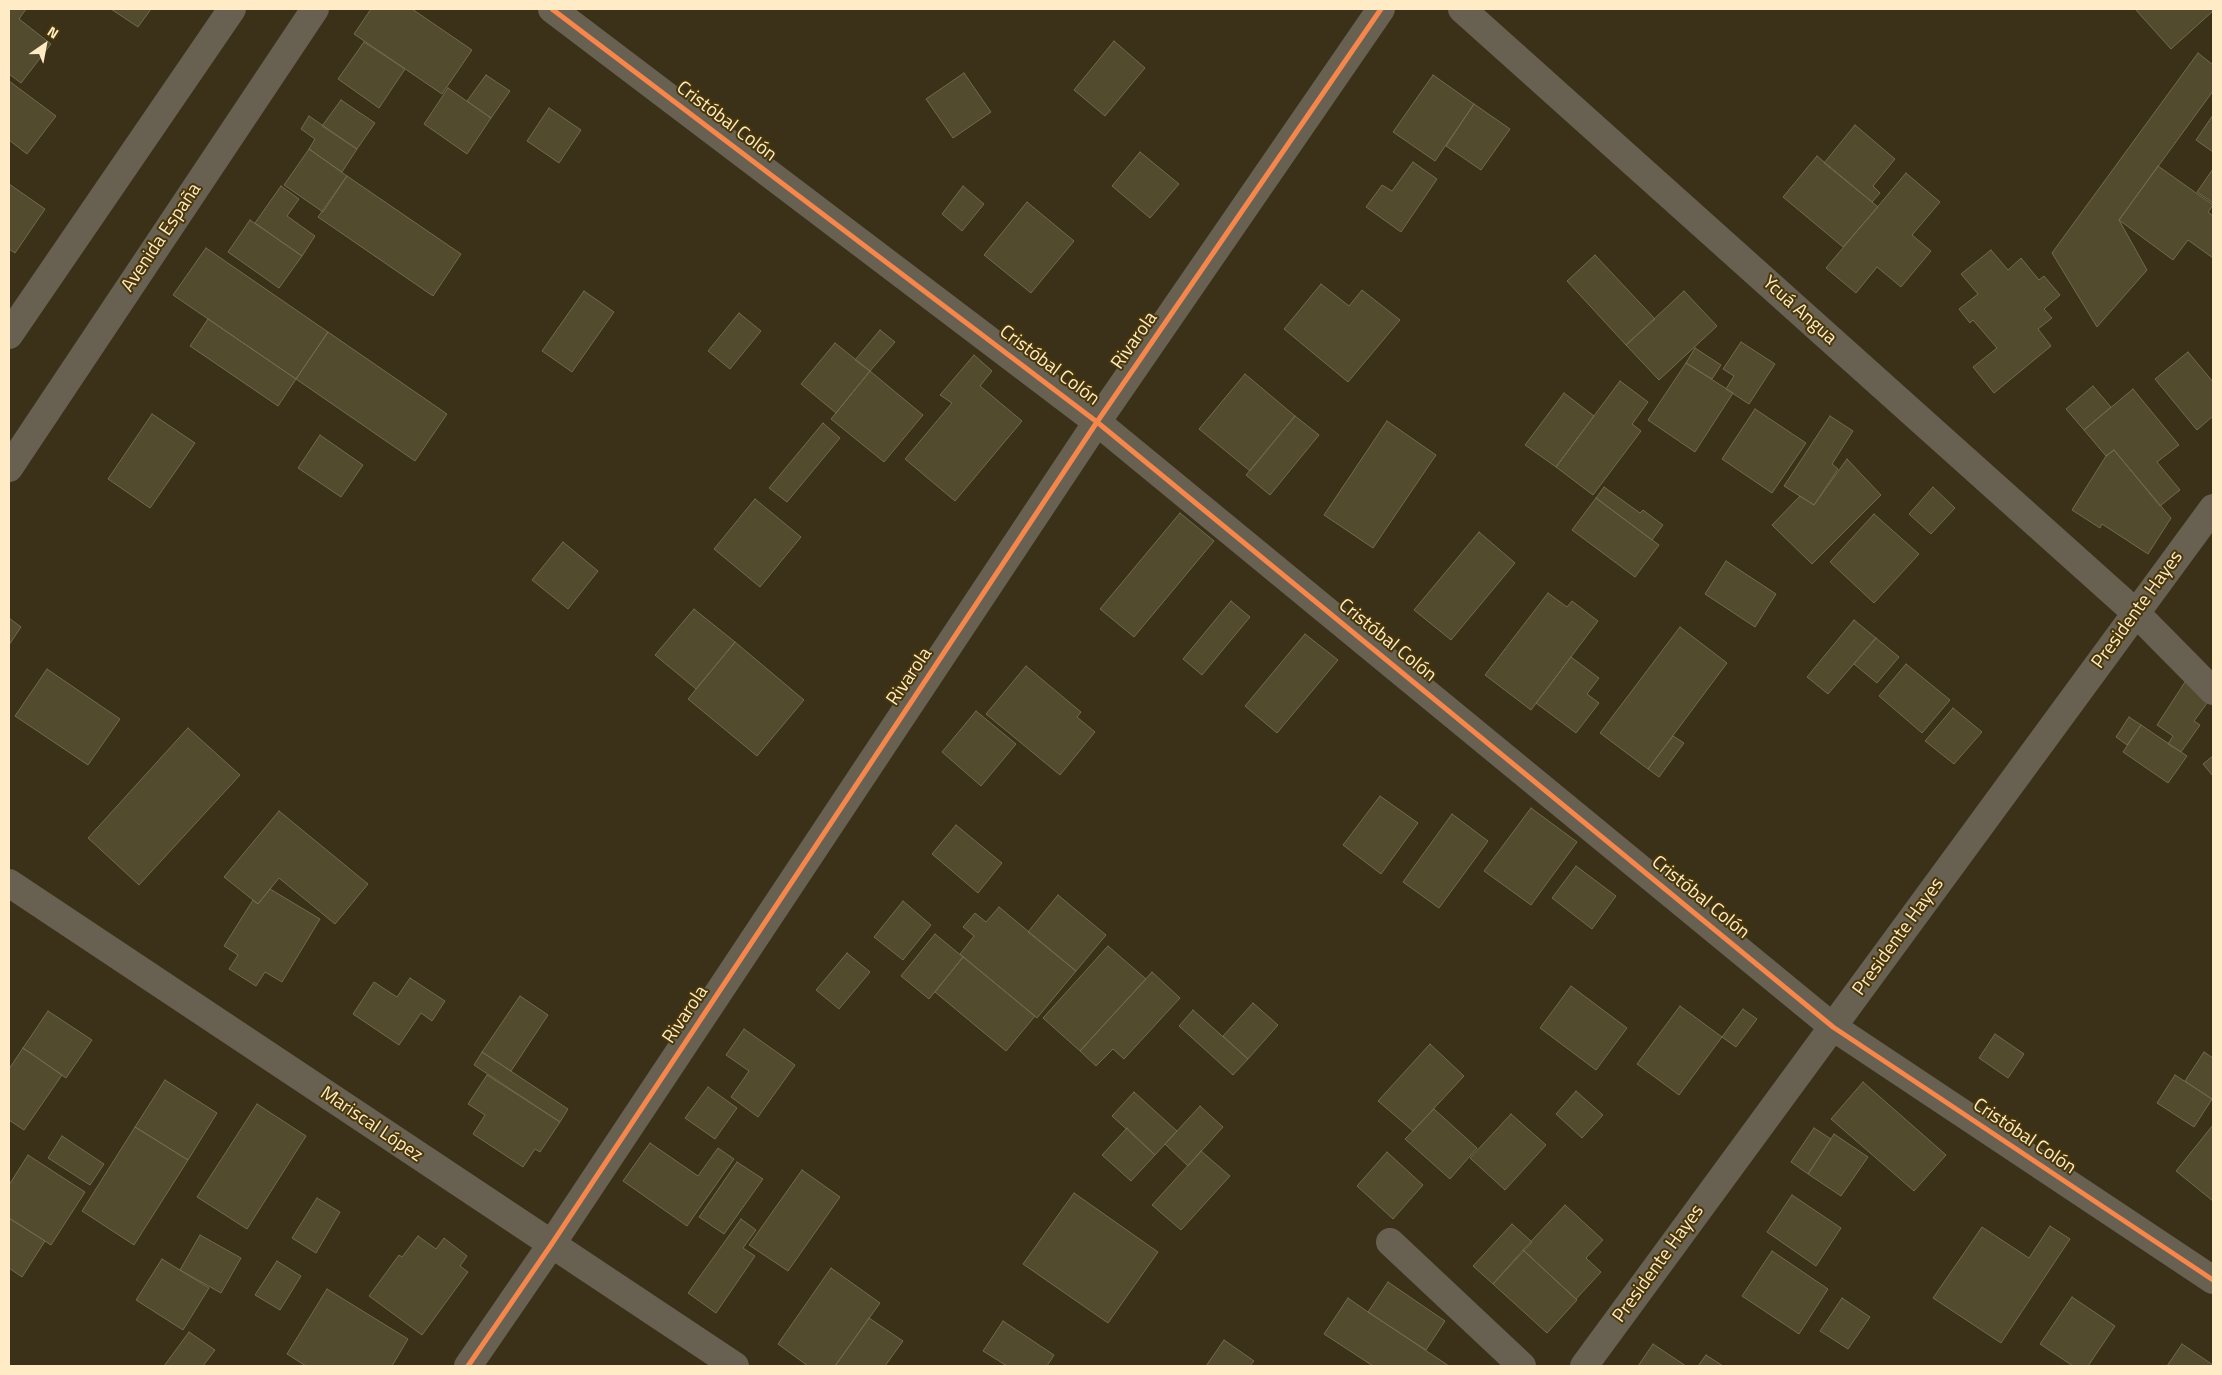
<!DOCTYPE html>
<html>
<head>
<meta charset="utf-8">
<style>
	body { margin:0 }
	#map { position:relative; width:2222px; height:1375px; overflow:hidden; background:#3b3118; font-family:"Titillium Web",sans-serif }
	canvas { display:block }
	.frame { position:absolute; inset:0; border:10px solid #ffebc5; pointer-events:none }
	.north { position:absolute; left:20px; top:20px; width:50px; height:50px; -webkit-text-stroke:4px #4a3709; paint-order:stroke; rotate:33deg; font-size:14px; font-weight:700; line-height:20px; text-align:center; color:#ffebc5 }
	.north::after { content:''; display:block; margin:auto; width:18px; height:22px; background:#ffebc5; clip-path:polygon(50% 0,100% 100%,50% 72%,0 100%) }
</style>
</head>
<body>
<div id="map">
<canvas width="2222" height="1375"></canvas>
<div class="frame"></div>
<div class="north">N</div>
</div>
<script>
const g = document.querySelector('canvas').getContext('2d');
g.lineJoin = 'round';
function fillPath(path, color) { g.fillStyle = color; g.fill(path, 'evenodd'); }
const toPath = rows => new Path2D(rows.map(r => 'M' + r).join(''));
function stroke(path, color, width, dash) { g.strokeStyle = color; g.lineWidth = width; g.lineCap = dash ? 'butt' : 'round'; g.setLineDash(dash || []); g.stroke(path); }
function write(font, color, halo, rows, align = 'center') {
  g.font = font + ' "Titillium Web",sans-serif'; g.lineWidth = 4; g.setLineDash([]); g.textBaseline = 'middle'; g.strokeStyle = halo; g.fillStyle = color; for (const [text, x, y, turn = 0] of rows) {
    g.save(); g.translate(x, y); g.rotate((+turn || 0) * Math.PI / 180); g.textAlign = isNaN(turn) ? turn : align; if (halo) g.strokeText(text, 0, 0); g.fillText(text, 0, 0); g.restore();
  }
}
const building = toPath([
	[9,9,26,9,19,19,51,44,21,83,9,74,9,9],
	[111,9,151,9,138,27,111,9],
	[371,9,412,9,472,50,442,94,354,34,371,9],
	[2135,9,2213,9,2213,11,2171,49,2135,9],
	[1114,41,1145,68,1105,116,1074,90,1114,41],
	[364,42,405,69,379,108,338,79,364,42],
	[2198,53,2213,65,2213,91,2119,220,2147,270,2097,327,2052,253,2198,53],
	[964,73,991,112,953,138,926,99,964,73],
	[486,75,510,91,491,118,467,101,486,75],
	[1433,75,1474,104,1435,161,1393,132,1433,75],
	[9,81,56,116,27,154,9,140,9,81],
	[448,88,491,118,467,154,424,124,448,88],
	[341,100,375,123,357,149,322,126,341,100],
	[1474,104,1510,129,1481,170,1446,146,1474,104],
	[549,108,581,130,559,163,527,141,549,108],
	[2213,115,2213,152,2196,140,2213,115],
	[309,116,357,149,342,172,309,149,315,139,301,129,309,116],
	[1855,125,1895,159,1873,186,1880,193,1872,202,1824,163,1855,125],
	[309,149,347,176,323,212,284,185,309,149],
	[1140,152,1179,184,1150,218,1112,186,1140,152],
	[1817,156,1878,207,1843,247,1783,197,1817,156],
	[1413,162,1437,179,1401,232,1366,207,1382,185,1392,191,1413,162],
	[2158,166,2213,205,2208,212,2213,216,2213,258,2188,240,2173,260,2119,220,2158,166],
	[2213,169,2213,203,2197,192,2213,169],
	[1906,173,1940,202,1912,235,1931,251,1901,287,1877,267,1856,293,1826,268,1906,173],
	[347,176,461,254,433,296,318,217,347,176],
	[9,184,45,209,15,253,9,249,9,184],
	[281,186,299,199,287,216,315,236,302,256,255,223,281,186],
	[963,186,984,204,962,231,942,214,963,186],
	[1027,202,1074,241,1031,293,984,255,1027,202],
	[250,220,302,256,279,288,228,252,250,220],
	[206,248,328,332,296,379,173,295,206,248],
	[1991,250,2008,270,2021,258,2039,280,2044,276,2060,295,2044,309,2052,318,2038,329,2051,346,1994,393,1973,367,1997,348,1973,320,1970,323,1959,309,1978,294,1961,274,1991,250],
	[1595,255,1655,319,1626,345,1567,281,1595,255],
	[1321,284,1349,306,1362,290,1400,320,1348,382,1284,329,1321,284],
	[584,291,614,312,572,372,542,351,584,291],
	[1684,291,1717,326,1659,380,1626,345,1684,291],
	[739,313,761,331,730,369,708,351,739,313],
	[208,319,296,379,278,406,190,346,208,319],
	[880,330,895,342,870,371,855,360,880,330],
	[328,332,447,414,415,461,296,379,328,332],
	[1741,342,1775,364,1749,404,1726,389,1734,376,1723,369,1741,342],
	[835,343,870,371,836,413,801,384,835,343],
	[1695,348,1721,365,1712,379,1686,363,1695,348],
	[2188,352,2213,382,2213,416,2197,430,2155,379,2188,352],
	[974,355,992,371,980,386,1022,421,955,501,905,459,952,403,940,395,974,355],
	[1686,363,1733,393,1695,452,1648,420,1686,363],
	[870,371,923,415,884,462,831,419,870,371],
	[1245,374,1295,416,1250,471,1199,429,1245,374],
	[1620,381,1648,402,1632,424,1641,431,1593,495,1556,467,1620,381],
	[2093,386,2111,407,2084,430,2066,409,2093,386],
	[2133,389,2179,445,2157,462,2180,490,2160,506,2114,450,2106,456,2084,430,2133,389],
	[1564,393,1594,416,1556,467,1525,445,1564,393],
	[1755,409,1806,443,1772,493,1722,459,1755,409],
	[152,414,195,443,150,508,108,479,152,414],
	[1295,416,1319,435,1270,495,1246,475,1295,416],
	[1830,416,1853,431,1832,464,1838,469,1814,505,1784,486,1830,416],
	[1387,421,1436,455,1373,548,1324,515,1387,421],
	[823,423,840,438,787,502,769,488,823,423],
	[320,435,363,465,341,497,298,468,320,435],
	[2114,450,2171,518,2148,554,2102,524,2100,528,2072,510,2106,456,2114,450],
	[1847,459,1881,495,1812,564,1772,525,1800,496,1814,505,1847,459],
	[1604,487,1640,513,1643,510,1663,525,1652,540,1596,498,1604,487],
	[1933,487,1955,508,1931,534,1909,514,1933,487],
	[1596,498,1659,545,1635,577,1572,530,1596,498],
	[755,499,801,537,760,587,714,549,755,499],
	[1180,513,1214,541,1134,637,1100,609,1180,513],
	[1874,514,1919,554,1874,603,1830,562,1874,514],
	[1479,532,1515,563,1451,640,1414,610,1479,532],
	[563,542,598,571,568,609,532,580,563,542],
	[1726,561,1776,594,1755,627,1705,594,1726,561],
	[1548,593,1567,607,1572,601,1598,621,1531,710,1485,675,1548,593],
	[1231,601,1250,617,1202,675,1183,659,1231,601],
	[694,609,735,642,696,689,655,655,694,609],
	[9,618,21,627,9,645,9,618],
	[1854,620,1876,638,1828,694,1807,677,1854,620],
	[1680,627,1727,663,1648,769,1600,733,1680,627],
	[1305,634,1338,660,1277,733,1245,706,1305,634],
	[1876,638,1899,657,1877,683,1854,664,1876,638],
	[735,642,804,700,757,756,688,699,735,642],
	[1571,657,1599,678,1587,694,1599,703,1576,733,1536,703,1571,657],
	[1906,664,1950,700,1922,733,1879,696,1906,664],
	[1026,666,1081,712,1077,717,1095,732,1060,775,986,714,1026,666],
	[47,669,120,719,88,765,15,716,47,669],
	[2185,682,2210,699,2194,721,2200,725,2181,752,2168,744,2173,736,2157,725,2185,682],
	[1953,708,1982,732,1954,764,1925,741,1953,708],
	[976,711,1016,744,981,786,942,752,976,711],
	[2129,717,2141,725,2127,745,2116,737,2129,717],
	[2141,725,2187,756,2168,783,2123,752,2141,725],
	[188,728,240,775,139,885,88,838,188,728],
	[1673,736,1684,743,1659,777,1648,769,1673,736],
	[2213,756,2213,776,2203,764,2213,756],
	[1380,796,1418,823,1381,874,1343,845,1380,796],
	[1531,808,1577,842,1531,905,1484,871,1531,808],
	[279,811,368,884,335,924,279,878,258,904,224,877,279,811],
	[1452,814,1488,841,1439,908,1403,882,1452,814],
	[956,825,1002,863,978,893,932,854,956,825],
	[1576,866,1616,896,1592,929,1552,898,1576,866],
	[270,889,320,919,282,982,265,972,256,986,229,969,238,955,224,946,253,900,258,904,270,889],
	[1058,895,1106,935,1076,971,1028,932,1058,895],
	[903,901,931,925,903,960,874,937,903,901],
	[999,907,1076,971,1037,1018,960,954,974,936,963,927,975,913,986,922,999,907],
	[935,934,963,957,929,999,901,976,935,934],
	[1108,946,1146,979,1080,1051,1043,1018,1108,946],
	[847,953,870,972,839,1009,816,990,847,953],
	[963,957,1035,1016,1006,1051,935,992,963,957],
	[1152,972,1180,998,1124,1059,1113,1049,1096,1066,1080,1051,1152,972],
	[410,978,445,1001,432,1021,421,1013,399,1045,353,1014,374,982,397,997,410,978],
	[1571,986,1627,1028,1596,1070,1540,1028,1571,986],
	[520,996,548,1015,511,1071,482,1052,520,996],
	[1253,1003,1278,1025,1248,1059,1223,1036,1253,1003],
	[1680,1006,1722,1037,1679,1095,1637,1064,1680,1006],
	[1743,1009,1757,1019,1736,1047,1722,1037,1743,1009],
	[1193,1010,1248,1059,1233,1075,1179,1026,1193,1010],
	[48,1011,92,1040,66,1078,23,1048,48,1011],
	[744,1029,795,1065,758,1117,731,1097,749,1071,726,1055,744,1029],
	[1995,1034,2024,1054,2008,1078,1979,1058,1995,1034],
	[1430,1044,1464,1076,1413,1131,1378,1101,1430,1044],
	[23,1048,62,1075,24,1130,9,1120,9,1069,23,1048],
	[482,1052,568,1109,560,1122,474,1065,482,1052],
	[2204,1052,2213,1058,2213,1100,2185,1081,2204,1052],
	[487,1075,560,1122,540,1152,535,1149,523,1167,473,1134,485,1115,468,1104,487,1075],
	[2175,1075,2212,1099,2194,1127,2157,1103,2175,1075],
	[165,1080,217,1113,188,1160,135,1127,165,1080],
	[1863,1082,1946,1155,1914,1191,1831,1119,1863,1082],
	[708,1087,737,1108,715,1139,685,1118,708,1087],
	[1576,1091,1603,1115,1582,1138,1556,1114,1576,1091],
	[1134,1092,1177,1131,1155,1155,1112,1116,1134,1092],
	[257,1104,306,1136,247,1229,197,1197,257,1104],
	[1200,1106,1223,1127,1188,1166,1165,1144,1200,1106],
	[1434,1109,1477,1148,1450,1179,1405,1139,1434,1109],
	[1511,1114,1546,1145,1505,1190,1470,1158,1511,1114],
	[2213,1125,2213,1201,2176,1171,2213,1125],
	[135,1127,188,1160,134,1245,82,1211,135,1127],
	[1127,1128,1155,1155,1131,1181,1102,1155,1127,1128],
	[1814,1128,1831,1139,1808,1174,1791,1162,1814,1128],
	[1834,1134,1868,1157,1841,1196,1808,1174,1834,1134],
	[62,1136,104,1164,90,1185,48,1158,62,1136],
	[650,1143,698,1176,718,1148,734,1159,687,1226,623,1181,650,1143],
	[1201,1151,1230,1176,1181,1230,1152,1205,1201,1151],
	[1387,1152,1423,1185,1393,1219,1357,1186,1387,1152],
	[28,1155,85,1192,51,1245,9,1218,9,1185,28,1155],
	[737,1162,763,1179,724,1234,699,1217,737,1162],
	[802,1170,840,1197,788,1271,749,1245,802,1170],
	[1074,1193,1158,1252,1108,1323,1023,1264,1074,1193],
	[1792,1195,1841,1228,1816,1266,1767,1232,1792,1195],
	[317,1198,340,1212,316,1253,292,1238,317,1198],
	[1565,1205,1603,1240,1586,1258,1601,1272,1576,1299,1523,1250,1565,1205],
	[9,1218,45,1241,22,1277,9,1268,9,1218],
	[741,1219,756,1230,743,1248,755,1256,716,1313,688,1293,741,1219],
	[1512,1224,1532,1242,1493,1284,1473,1266,1512,1224],
	[2050,1226,2070,1239,2001,1343,1933,1298,1982,1227,2029,1258,2050,1226],
	[200,1235,241,1258,221,1293,180,1270,200,1235],
	[418,1236,436,1249,444,1238,467,1256,460,1266,468,1272,422,1335,369,1296,399,1255,402,1257,418,1236],
	[1523,1250,1577,1300,1547,1333,1493,1284,1523,1250],
	[1772,1251,1828,1289,1799,1334,1742,1296,1772,1251],
	[162,1259,209,1288,183,1330,136,1300,162,1259],
	[277,1261,301,1276,280,1310,255,1295,277,1261],
	[831,1268,880,1303,835,1366,808,1366,778,1344,831,1268],
	[1388,1282,1445,1321,1426,1350,1368,1312,1388,1282],
	[327,1289,408,1339,392,1366,306,1366,287,1354,327,1289],
	[2072,1297,2115,1326,2088,1366,2073,1366,2040,1344,2072,1297],
	[1348,1298,1368,1312,1449,1366,1373,1366,1324,1334,1348,1298],
	[1842,1298,1870,1317,1848,1349,1820,1331,1842,1298],
	[869,1318,903,1341,885,1366,835,1366,869,1318],
	[1003,1321,1054,1355,1047,1366,1007,1366,983,1351,1003,1321],
	[189,1332,215,1350,203,1366,164,1366,189,1332],
	[1224,1340,1254,1361,1250,1366,1206,1366,1224,1340],
	[1653,1344,1686,1366,1638,1366,1653,1344],
	[2182,1344,2213,1365,2213,1366,2167,1366,2182,1344],
	[1706,1355,1723,1366,1698,1366,1706,1355]
]);
fillPath(building, '#524b2d');
stroke(building, '#716b4f', 1);
stroke(toPath([
	[552,9,1097,422,1833,1027,2213,1280],
	[1462,9,2136,613,2213,691],
	[9,335,232,9],
	[9,468,315,9],
	[9,883,735,1366],
	[1390,1242,1522,1366],
	[468,1366,551,1245,1097,422,1381,9],
	[1584,1366,2213,508]
]), '#686152', 28);
stroke(toPath([
	[552,9,1097,422,1833,1027,2213,1280],
	[468,1366,551,1245,1097,422,1381,9]
]), '#f5874c', 5);
write('19px', '#ffebc5', '#4a3709', [
	["Cristóbal Colón",726,122,37],
	["Avenida España",162,238,-56],
	["Ycuá Angua",1799,311,42],
	["Rivarola",1135,341,-55],
	["Cristóbal Colón",1049,366,37],
	["Presidente Hayes",2138,610,-54],
	["Cristóbal Colón",1387,641,39],
	["Rivarola",910,677,-56],
	["Cristóbal Colón",1700,898,39],
	["Presidente Hayes",1899,937,-54],
	["Rivarola",686,1015,-56],
	["Mariscal López",371,1125,34],
	["Cristóbal Colón",2024,1137,34],
	["Presidente Hayes",1659,1264,-54]
]);
</script>
</body>
</html>
